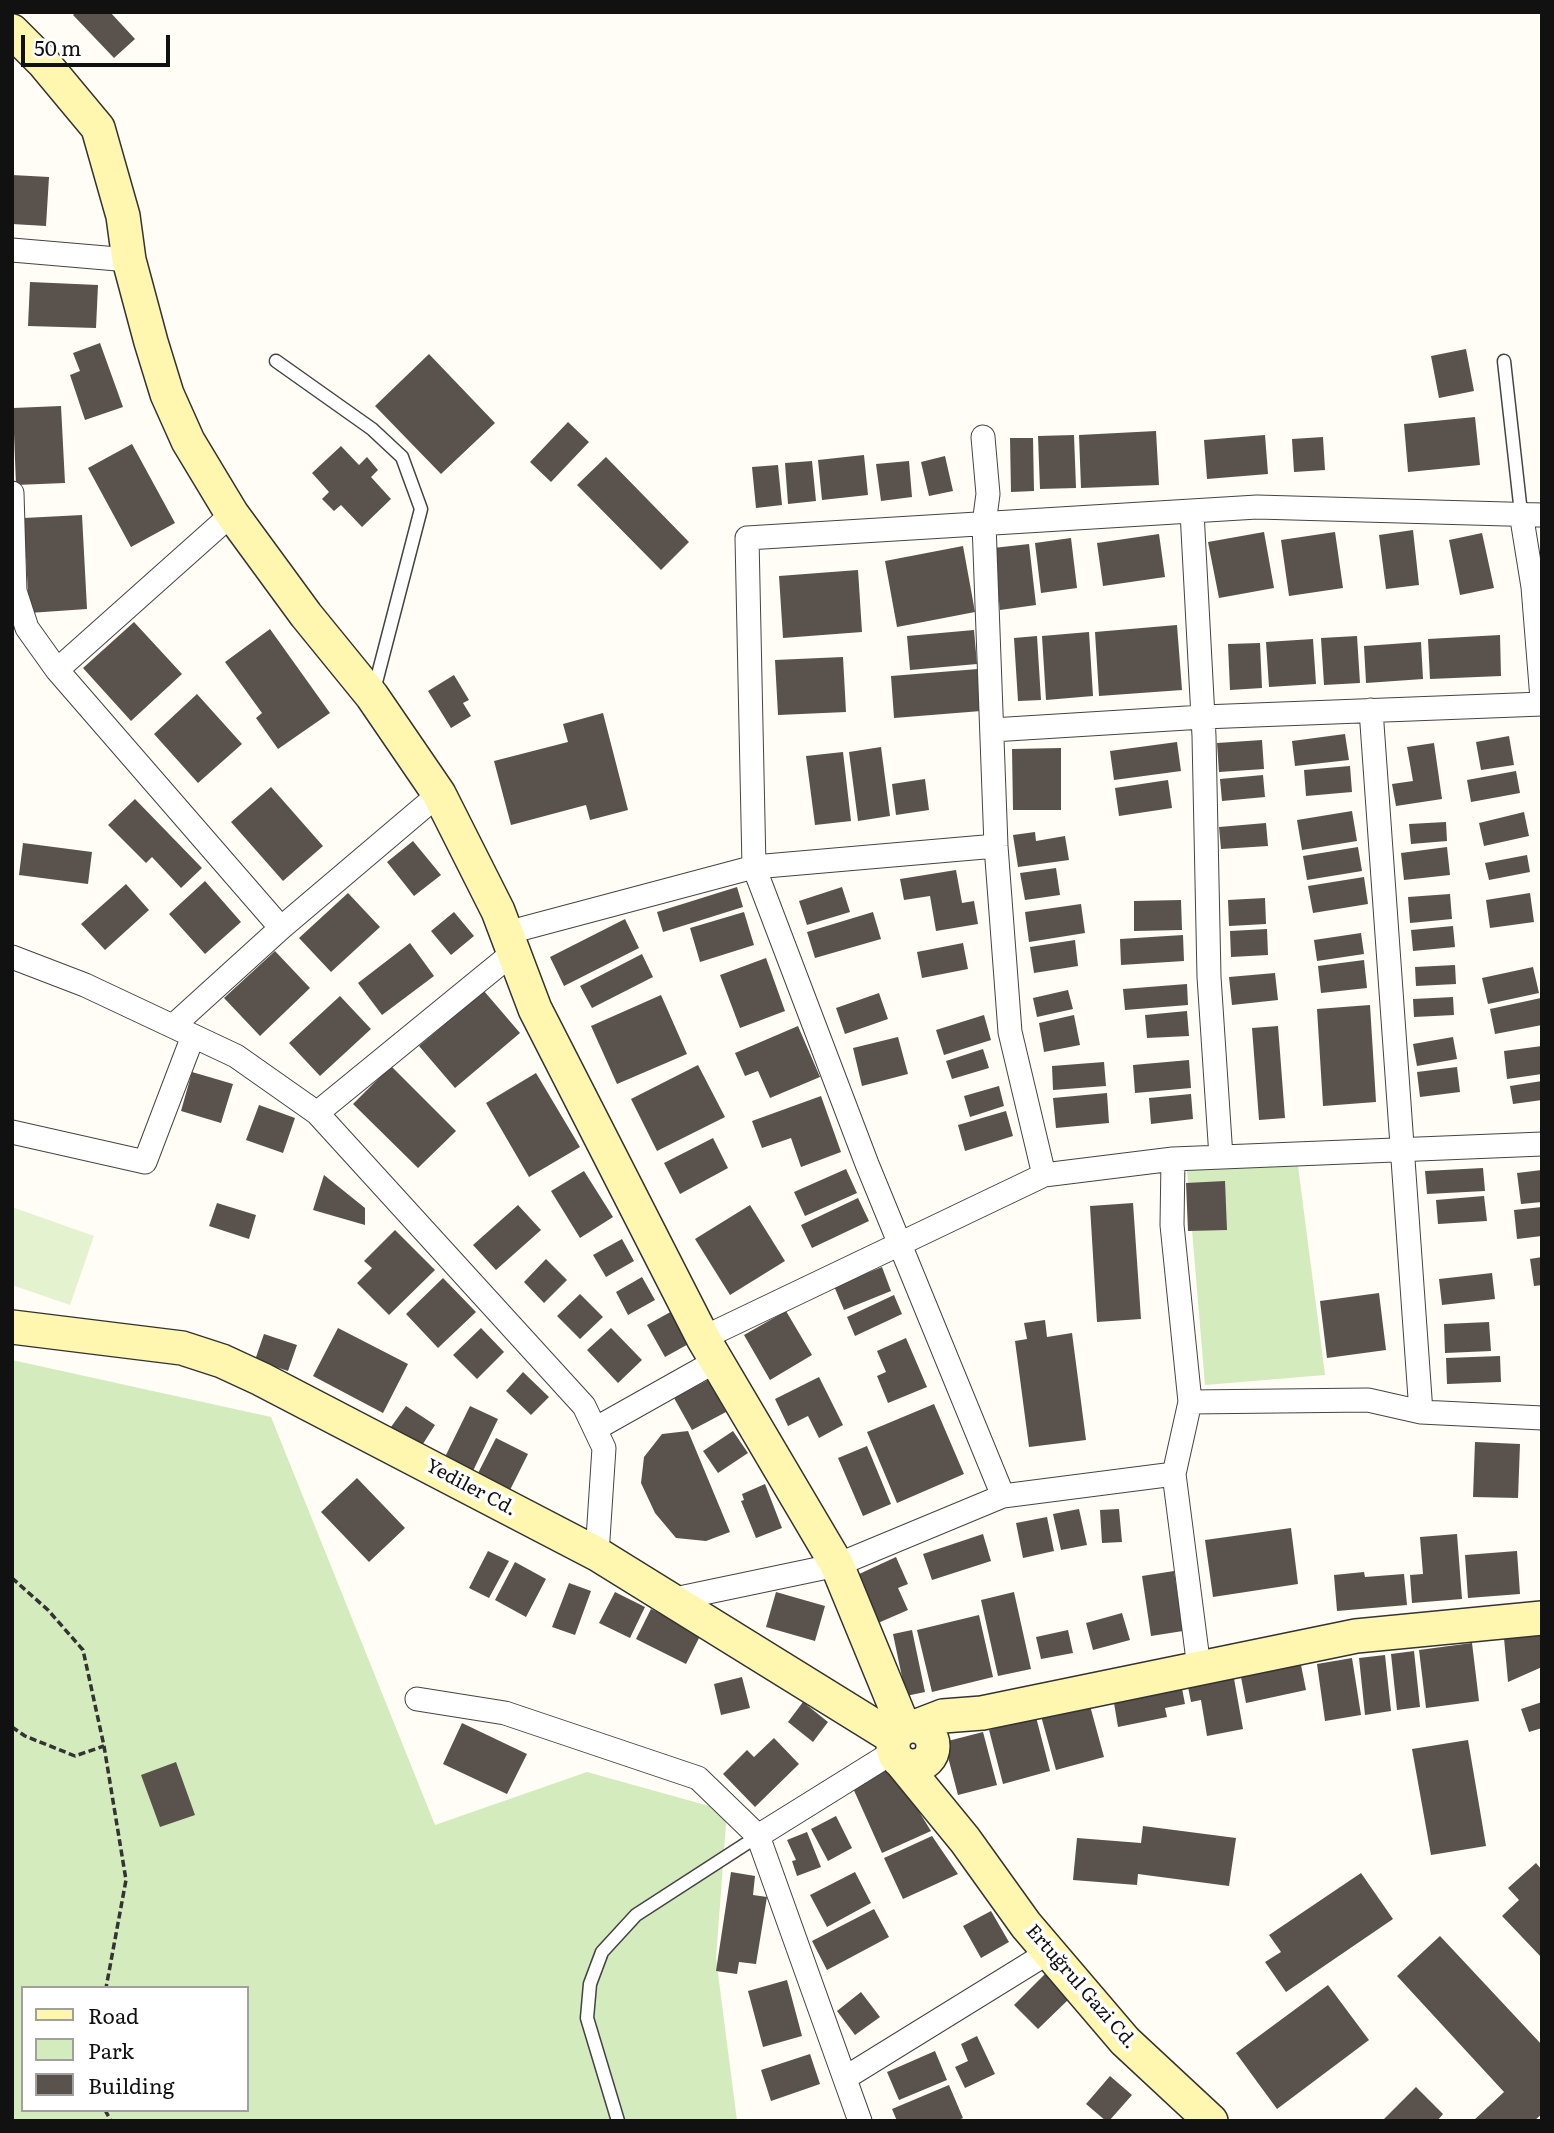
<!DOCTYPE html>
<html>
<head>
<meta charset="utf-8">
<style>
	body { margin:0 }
	#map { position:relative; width:1554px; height:2133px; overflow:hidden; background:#fffdf5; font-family:Literata,serif }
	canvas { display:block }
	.frame { position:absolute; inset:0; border:14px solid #111; pointer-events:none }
	.legend { position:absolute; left:21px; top:1986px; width:228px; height:126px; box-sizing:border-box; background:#fff; border:2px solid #a0a0a0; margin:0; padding:9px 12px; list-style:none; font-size:21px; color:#111 }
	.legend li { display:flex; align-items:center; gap:14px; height:35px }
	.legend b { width:35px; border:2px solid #a0a0a0 }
	.scale { position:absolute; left:21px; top:35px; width:149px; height:32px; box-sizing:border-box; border:4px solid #111; border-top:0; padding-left:9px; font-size:21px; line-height:24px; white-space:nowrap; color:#111; -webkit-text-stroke:5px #fff; paint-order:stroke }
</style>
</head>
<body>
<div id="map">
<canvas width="1554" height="2133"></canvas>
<div class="frame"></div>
<ul class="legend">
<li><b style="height:9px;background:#fff7b0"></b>Road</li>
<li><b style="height:19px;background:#d4ebbd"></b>Park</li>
<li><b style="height:19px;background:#5a524d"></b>Building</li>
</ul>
<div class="scale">50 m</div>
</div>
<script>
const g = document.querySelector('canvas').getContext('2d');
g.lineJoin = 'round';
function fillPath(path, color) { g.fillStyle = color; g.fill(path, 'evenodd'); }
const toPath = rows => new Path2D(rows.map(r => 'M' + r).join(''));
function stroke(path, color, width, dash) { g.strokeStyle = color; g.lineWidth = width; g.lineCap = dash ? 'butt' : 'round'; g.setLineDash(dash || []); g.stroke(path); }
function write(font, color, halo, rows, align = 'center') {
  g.font = font + ' Literata,serif'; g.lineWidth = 7; g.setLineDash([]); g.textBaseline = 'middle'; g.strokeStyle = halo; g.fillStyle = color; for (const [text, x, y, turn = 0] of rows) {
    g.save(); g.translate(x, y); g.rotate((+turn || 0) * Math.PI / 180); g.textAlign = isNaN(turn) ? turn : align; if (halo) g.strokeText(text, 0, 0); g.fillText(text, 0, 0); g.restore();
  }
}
fillPath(toPath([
	[1298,1166,1325,1375,1205,1385,1187,1170],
	[12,1360,271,1417,435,1825,587,1772,727,1811,716,1958,737,2121,12,2121],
	[23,1988,247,1988,247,2110,23,2110]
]), '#d4ebbd');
fillPath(toPath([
	[12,1207,94,1236,70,1305,12,1285]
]), '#e5f2cf');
fillPath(toPath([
	[76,12,110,12,135,39,114,58,73,15],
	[12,175,49,177,46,226,12,224],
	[30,282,98,285,96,328,28,326],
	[100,343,123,407,85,420,70,375,80,371,73,353],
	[1466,349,1474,391,1439,398,1431,356],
	[429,354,495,423,441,474,375,406],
	[61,406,65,483,16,485,13,408],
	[1475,417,1480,465,1408,472,1404,424],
	[568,422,589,442,551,482,530,462],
	[1156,431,1159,485,1081,488,1079,435],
	[1074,435,1076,488,1040,489,1038,436],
	[1265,435,1268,474,1207,479,1204,440],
	[1323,437,1325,470,1294,472,1292,439],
	[1010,438,1033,438,1034,491,1011,492],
	[132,444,175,523,131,547,88,468],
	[341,446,359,465,367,457,378,470,371,477,391,499,362,527,341,505,334,511,322,499,329,492,312,473],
	[864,455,868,495,822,500,818,460],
	[945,456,953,491,929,496,921,462],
	[606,457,689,542,661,570,577,485],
	[812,461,816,501,788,504,785,463],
	[909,461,912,497,881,501,876,464],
	[778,465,782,505,756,508,752,467],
	[82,515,87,609,29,613,24,518],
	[1413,530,1419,585,1386,589,1379,535],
	[1264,532,1274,588,1219,598,1208,542],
	[1335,532,1343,588,1289,596,1281,540],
	[1482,533,1494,588,1460,595,1449,540],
	[1159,534,1165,577,1103,586,1097,543],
	[1071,538,1077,588,1041,593,1035,543],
	[1029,544,1036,605,1000,610,993,548],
	[963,546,975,612,897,627,885,561],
	[858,570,862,632,783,638,779,576],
	[134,622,182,674,131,721,83,668],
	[1177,625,1182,690,1099,696,1095,632],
	[270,629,330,713,278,749,256,718,262,713,225,662],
	[974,630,977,664,910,670,907,636],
	[1089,632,1093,696,1046,700,1042,636],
	[1500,635,1501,676,1430,679,1428,639],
	[1037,636,1041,700,1018,701,1014,638],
	[1357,636,1360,683,1324,685,1321,638],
	[1313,639,1316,684,1269,687,1266,642],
	[1421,642,1423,679,1366,683,1364,646],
	[1260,643,1262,688,1230,690,1228,644],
	[843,657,846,712,778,715,775,660],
	[978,669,981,711,894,718,891,676],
	[454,675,469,700,463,703,471,716,451,728,428,691],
	[197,694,242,744,198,783,154,734],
	[603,713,628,810,590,820,586,805,511,825,494,761,568,742,563,724],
	[1345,734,1349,760,1295,766,1292,741],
	[1509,736,1514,765,1481,770,1476,742],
	[1262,740,1264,769,1219,772,1217,743],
	[1177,742,1181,771,1114,780,1110,751],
	[1434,743,1442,799,1396,806,1392,784,1413,781,1407,747],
	[881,747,890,816,858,821,849,752],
	[1061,748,1061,810,1013,810,1012,749],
	[843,752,851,821,815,825,806,756],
	[1350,766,1352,792,1306,796,1304,770],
	[1516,771,1520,793,1471,802,1467,780],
	[1263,775,1265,797,1222,801,1220,779],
	[925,779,929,810,896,815,892,784],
	[1168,780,1172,808,1119,816,1115,788],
	[271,787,323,846,283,881,231,822],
	[135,799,202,868,181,888,152,857,146,863,108,825],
	[1352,811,1357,841,1302,850,1297,820],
	[1524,812,1529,836,1484,846,1479,823],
	[1446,822,1447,841,1411,844,1409,824],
	[1266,823,1268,846,1221,849,1219,827],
	[1035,832,1036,841,1065,836,1069,860,1018,867,1013,835],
	[413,841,441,875,414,896,387,862],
	[23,843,92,852,88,884,19,875],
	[1358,847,1362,871,1307,880,1303,856],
	[1447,847,1450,875,1404,880,1401,853],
	[1527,855,1530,872,1489,880,1485,863],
	[1056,868,1060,895,1025,900,1020,873],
	[956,870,962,903,974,901,978,924,936,931,930,896,904,900,900,879],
	[1364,877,1368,904,1313,913,1308,886],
	[205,881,241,922,205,954,169,914],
	[126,884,149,910,105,950,81,924],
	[737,887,743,907,663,932,657,912],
	[842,887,850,912,807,925,799,901],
	[348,893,380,927,331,972,299,938],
	[1530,893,1534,922,1490,928,1486,900],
	[1450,894,1452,919,1410,923,1408,897],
	[1265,898,1266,924,1229,926,1228,900],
	[1181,900,1182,930,1134,931,1134,901],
	[1081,904,1085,933,1029,942,1025,912],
	[454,912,474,936,451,955,431,931],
	[744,912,754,945,700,962,690,928],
	[873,912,881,939,815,958,807,932],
	[625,919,639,948,564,986,550,957],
	[1453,926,1455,947,1413,951,1411,930],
	[1267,929,1268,955,1231,957,1230,931],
	[1361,933,1364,954,1317,961,1314,940],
	[1183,935,1184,961,1121,965,1120,939],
	[1075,940,1078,966,1034,973,1030,947],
	[410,943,434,976,382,1015,358,983],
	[963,943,968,969,922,978,917,952],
	[275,951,310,988,260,1036,224,998],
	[642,954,653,977,592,1008,580,986],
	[766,958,785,1011,740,1028,720,975],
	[1364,960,1367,988,1321,993,1318,966],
	[1455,965,1456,984,1416,986,1415,967],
	[1533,967,1539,993,1488,1004,1482,978],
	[1275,973,1278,1000,1232,1005,1229,977],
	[1187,984,1188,1005,1125,1010,1123,989],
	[1068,990,1073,1009,1037,1017,1033,998],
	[484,991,520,1033,455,1088,419,1046],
	[879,993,888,1019,845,1034,836,1008],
	[661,995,687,1054,617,1084,591,1026],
	[340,996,371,1029,320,1076,289,1043],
	[1453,997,1454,1015,1414,1017,1413,999],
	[1541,998,1542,1025,1495,1034,1490,1009],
	[1370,1005,1376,1102,1323,1106,1317,1009],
	[1187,1011,1189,1036,1147,1038,1145,1015],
	[984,1015,991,1040,944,1055,936,1030],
	[1074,1015,1080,1045,1044,1052,1039,1023],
	[798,1026,820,1077,770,1098,758,1071,745,1076,735,1053],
	[1278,1026,1285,1118,1259,1120,1252,1028],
	[898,1037,908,1074,862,1086,853,1048],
	[1453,1037,1457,1059,1417,1066,1413,1044],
	[1542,1046,1542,1074,1507,1079,1504,1051],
	[983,1049,989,1068,952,1079,946,1061],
	[1189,1060,1191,1088,1135,1093,1133,1065],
	[1104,1062,1106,1086,1053,1090,1052,1066],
	[698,1065,725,1117,657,1151,631,1099],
	[391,1066,456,1131,418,1168,353,1104],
	[1457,1067,1460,1092,1420,1097,1417,1072],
	[192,1072,233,1084,221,1123,181,1111],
	[536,1073,580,1147,529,1177,486,1103],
	[1542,1081,1542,1100,1513,1104,1510,1086],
	[999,1086,1004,1106,970,1117,964,1096],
	[1107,1093,1109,1123,1056,1128,1053,1098],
	[1191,1094,1193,1119,1151,1124,1149,1098],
	[821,1096,841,1152,801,1167,791,1138,762,1148,752,1121],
	[259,1105,295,1118,283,1153,246,1140],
	[1006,1111,1013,1136,965,1151,958,1125],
	[713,1138,728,1168,680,1194,664,1163],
	[1483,1168,1485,1191,1427,1194,1425,1171],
	[846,1169,857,1193,805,1216,794,1192],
	[1542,1170,1542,1202,1521,1204,1517,1173],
	[584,1171,613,1217,580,1238,551,1191],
	[324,1175,365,1208,365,1225,313,1210],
	[1225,1181,1227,1230,1188,1231,1186,1183],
	[1484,1196,1487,1221,1438,1224,1436,1200],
	[858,1198,869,1221,812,1248,801,1225],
	[217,1203,256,1215,249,1239,209,1226],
	[1133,1203,1141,1319,1097,1322,1090,1206],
	[518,1205,541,1230,496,1270,473,1245],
	[750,1205,785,1261,730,1295,695,1239],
	[1542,1207,1542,1236,1517,1239,1514,1210],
	[395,1230,435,1270,389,1315,357,1283,372,1268,364,1261],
	[622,1239,634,1261,606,1277,593,1255],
	[1542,1257,1542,1285,1534,1286,1530,1259],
	[546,1259,567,1280,544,1303,524,1282],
	[882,1267,891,1291,844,1310,834,1286],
	[1492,1273,1495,1299,1442,1305,1439,1279],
	[642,1277,655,1300,628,1315,616,1292],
	[443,1278,476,1312,438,1348,406,1314],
	[1379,1293,1386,1350,1327,1358,1320,1301],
	[580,1294,603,1317,580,1339,557,1316],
	[894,1295,902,1314,855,1336,847,1317],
	[674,1310,692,1342,665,1357,647,1325],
	[786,1311,812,1355,770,1380,744,1335],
	[1045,1320,1047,1337,1072,1333,1086,1440,1029,1447,1015,1341,1027,1339,1024,1323],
	[1489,1322,1491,1351,1445,1353,1444,1324],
	[338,1328,408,1364,383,1413,313,1376],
	[481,1328,504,1352,477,1379,453,1355],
	[611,1328,642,1360,618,1383,587,1350],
	[264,1334,297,1345,288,1371,255,1360],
	[906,1338,927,1387,888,1403,877,1376,886,1372,877,1351],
	[1500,1356,1501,1382,1447,1384,1446,1358],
	[523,1372,549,1397,531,1415,506,1391],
	[819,1377,843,1425,819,1438,808,1416,788,1426,775,1399],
	[708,1380,726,1412,692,1430,674,1398],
	[934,1404,964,1474,897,1503,867,1432],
	[406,1406,435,1425,421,1447,391,1427],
	[470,1406,498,1419,472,1473,444,1459],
	[688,1431,730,1532,706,1541,676,1538,655,1513,641,1483,644,1457,662,1434],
	[733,1431,748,1453,718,1473,703,1451],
	[496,1438,528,1454,509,1492,477,1475],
	[1475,1442,1520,1444,1518,1498,1473,1497],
	[867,1446,891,1504,863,1516,838,1458],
	[357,1478,405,1528,369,1562,321,1512],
	[765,1484,782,1528,756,1538,741,1501,744,1500,742,1494],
	[1079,1509,1087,1545,1061,1550,1053,1514],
	[1119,1509,1122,1542,1102,1543,1100,1510],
	[1047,1517,1054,1551,1023,1558,1016,1523],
	[1291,1528,1298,1584,1213,1597,1205,1540],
	[983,1534,991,1561,932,1580,923,1554],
	[1457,1534,1462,1599,1412,1603,1410,1575,1423,1574,1420,1537],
	[488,1551,509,1561,489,1598,469,1588],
	[1517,1551,1520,1594,1468,1598,1465,1555],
	[896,1557,908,1584,898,1588,908,1610,878,1623,857,1575],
	[515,1562,546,1579,526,1617,495,1600],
	[1174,1571,1183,1631,1151,1636,1142,1576],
	[1364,1572,1365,1577,1404,1574,1407,1605,1337,1611,1334,1575],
	[569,1583,591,1591,575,1635,552,1627],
	[615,1592,645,1607,630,1638,599,1623],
	[776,1592,825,1606,815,1641,766,1627],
	[1014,1592,1031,1669,998,1676,981,1600],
	[651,1609,701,1634,686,1664,636,1639],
	[1122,1613,1130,1640,1093,1650,1086,1623],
	[979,1615,993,1677,932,1692,917,1630],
	[912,1630,925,1692,906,1696,893,1634],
	[1068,1630,1073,1653,1041,1659,1036,1637],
	[1542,1635,1542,1667,1508,1682,1504,1638],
	[1472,1643,1479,1701,1426,1708,1419,1650],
	[1414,1651,1420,1707,1397,1710,1391,1654],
	[1385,1655,1391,1711,1365,1715,1359,1658],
	[1352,1658,1361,1715,1325,1721,1317,1664],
	[1300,1660,1306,1690,1246,1703,1240,1672],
	[1233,1673,1243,1729,1207,1736,1201,1700,1191,1702,1187,1682],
	[742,1677,750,1708,721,1715,714,1684],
	[1181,1683,1185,1704,1165,1708,1167,1717,1118,1727,1113,1697],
	[803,1702,828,1722,813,1742,788,1722],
	[1089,1702,1104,1757,1056,1770,1041,1716],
	[1542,1702,1542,1728,1529,1732,1521,1709],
	[1036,1717,1050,1771,1003,1784,989,1730],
	[462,1723,527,1754,507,1794,443,1764],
	[983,1732,997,1785,958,1795,944,1742],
	[774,1738,799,1764,755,1807,723,1774,747,1750,754,1757],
	[1468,1740,1486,1846,1431,1855,1412,1749],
	[176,1762,195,1815,160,1827,141,1775],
	[892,1768,931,1831,882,1853,852,1786],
	[836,1816,852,1848,828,1861,811,1829],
	[1143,1826,1236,1838,1229,1886,1138,1874,1137,1885,1073,1880,1077,1838,1141,1843],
	[807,1832,821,1867,797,1876,792,1861,796,1860,787,1840],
	[932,1836,958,1874,903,1899,884,1858],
	[1536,1863,1542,1870,1542,1958,1502,1916,1519,1900,1508,1888],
	[731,1872,755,1876,753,1895,767,1897,756,1964,739,1962,737,1974,716,1971],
	[855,1872,871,1903,827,1927,810,1895],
	[1361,1873,1393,1919,1286,1992,1265,1962,1281,1952,1269,1935],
	[874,1909,889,1937,827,1970,812,1941],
	[991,1911,1009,1942,981,1958,963,1926],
	[1440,1936,1542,2045,1542,2114,1534,2121,1473,2121,1504,2092,1397,1976],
	[1045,1974,1069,1999,1038,2029,1014,2005],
	[787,1980,802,2036,763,2047,748,1991],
	[1328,1985,1369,2040,1277,2109,1236,2053],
	[861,1992,880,2017,855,2035,837,2011],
	[977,2036,995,2074,965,2088,955,2067,968,2061,961,2044],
	[935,2051,947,2080,899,2100,887,2072],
	[810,2054,820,2084,771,2101,761,2070],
	[1110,2076,1132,2095,1109,2121,1106,2121,1086,2104],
	[949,2085,963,2118,956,2121,897,2121,892,2109],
	[1416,2087,1443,2114,1437,2121,1382,2121]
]), '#5a524d');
const lane = toPath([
	[276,361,372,429,402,457,421,509,374,690],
	[1504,361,1521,513],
	[618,2121,587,2018,590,1984,602,1952,636,1915,758,1836]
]);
const street = toPath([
	[12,250,129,260],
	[983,437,988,494,984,524,996,846,1010,1032,1044,1175],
	[12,493,15,591,27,628,57,670,281,928],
	[1192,512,1204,736,1209,977,1221,1157],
	[1521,513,1533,587,1542,699],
	[57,670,232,514],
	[1371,710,1421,1412],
	[992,730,1203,717,1542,704],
	[506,933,754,867,996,846],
	[12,957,85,985,236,1056,317,1113,584,1406,604,1448,597,1554],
	[173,1026,281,928,439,794],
	[317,1113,514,952],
	[12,1132,145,1162,193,1036],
	[1173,1159,1172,1225,1190,1402,1174,1474,1199,1668],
	[703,1338,1044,1175,1173,1159,1542,1144],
	[1190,1402,1368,1400,1421,1412,1542,1418],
	[595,1429,716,1361],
	[1003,1496,867,1164,754,867,747,538,1257,507,1542,515],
	[670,1600,837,1565,1003,1496,1174,1474],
	[417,1699,505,1713,698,1778,758,1836,860,2121],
	[758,1836,893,1752],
	[845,2078,1049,1952]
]);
const secondary = toPath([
	[12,31,43,62,98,128,123,216,129,260,151,342,167,394,188,441,232,514,306,615,372,696,439,794,498,911,535,1009,703,1338,837,1565,904,1728],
	[12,1327,182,1348,222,1361,261,1379,597,1554,894,1738],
	'893 1746a20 20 0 1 1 40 0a20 20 0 1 1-40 0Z',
	[917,1726,943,1716,982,1713,1356,1636,1542,1618],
	[902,1763,965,1840,1026,1925,1125,2041,1211,2121]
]);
stroke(lane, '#444', 15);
stroke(street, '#444', 25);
stroke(secondary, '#333', 36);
stroke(toPath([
	[12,1578,48,1610,83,1650,104,1746,126,1880,106,1988],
	[12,1727,25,1736,75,1756,104,1746],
	[105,2110,111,2121]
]), '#333', 3.5, [7, 3.5]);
stroke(lane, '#fff', 12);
stroke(street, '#fff', 23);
stroke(secondary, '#fff7b0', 33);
write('19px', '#111', '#fff', [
	["Yediler Cd.",471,1488,28],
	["Ertuğrul Gazi Cd.",1081,1987,49]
]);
</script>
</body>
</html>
